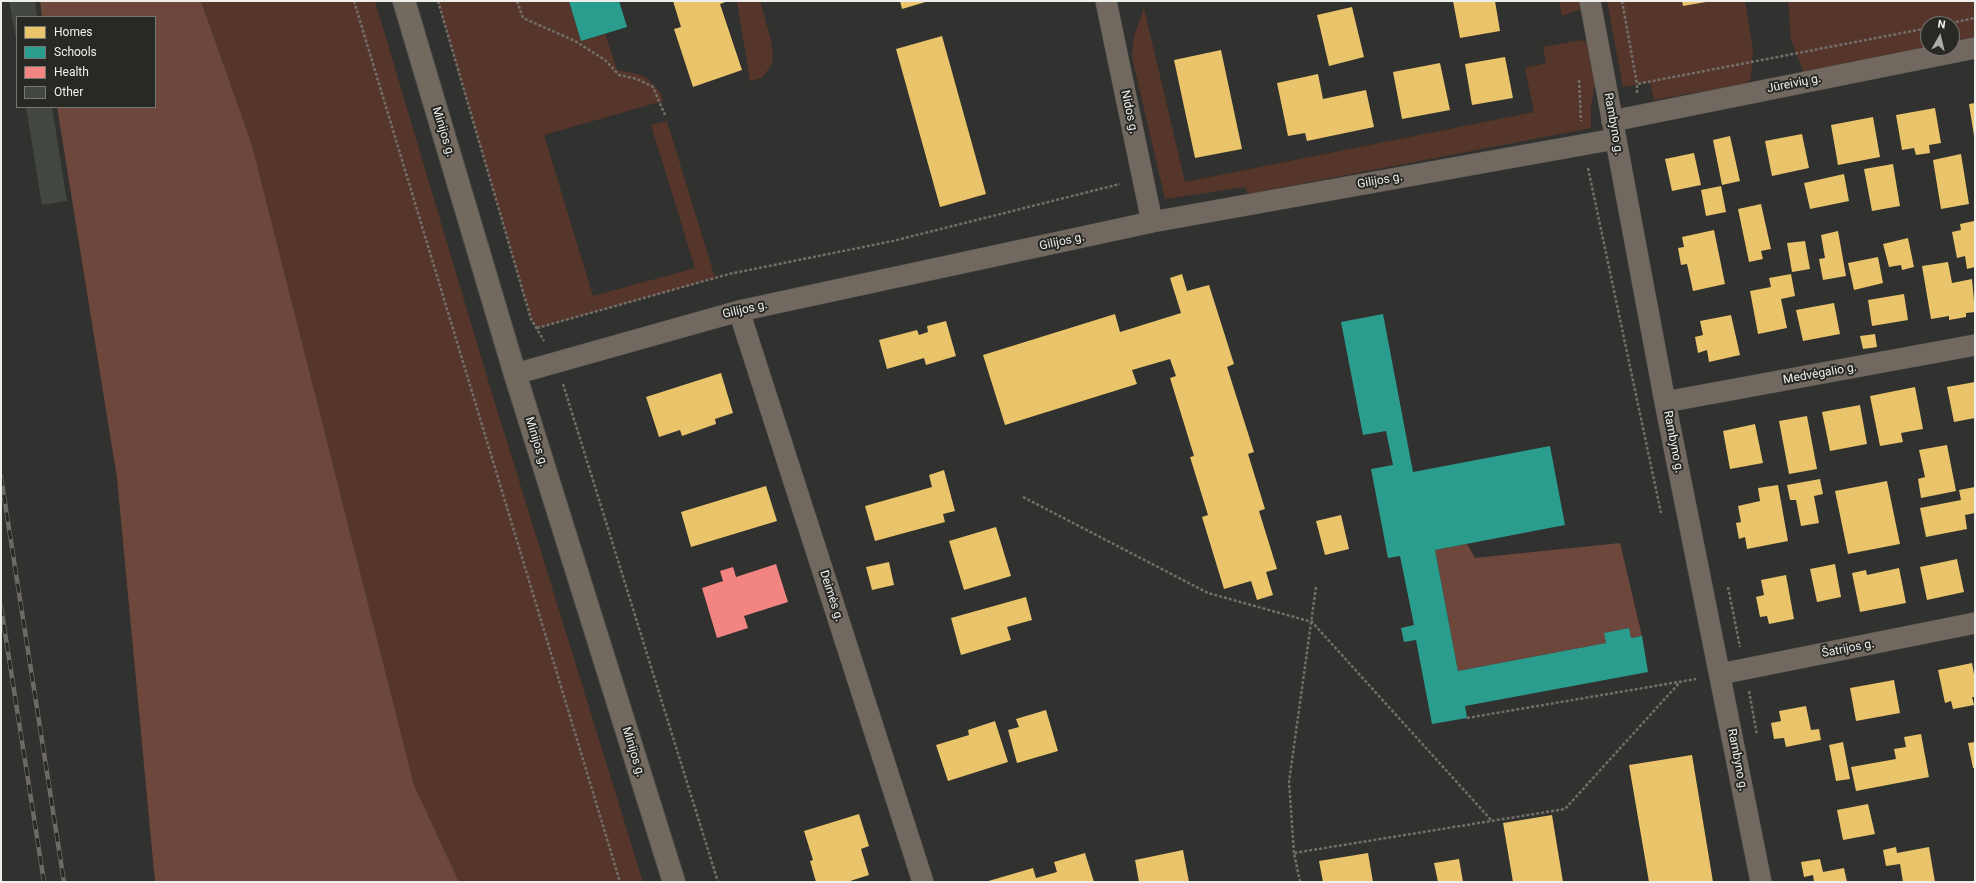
<!DOCTYPE html>
<html>
<head>
<meta charset="utf-8">
<style>
	body { margin:0 }
	#map { position:relative; width:1976px; height:883px; overflow:hidden; background:#31312f; font-family:Roboto,sans-serif }
	canvas { display:block }
	.frame { position:absolute; inset:0; border:2px solid #eeeeeb; pointer-events:none }
	.legend { position:absolute; left:16px; top:16px; width:140px; height:92px; box-sizing:border-box; background:#282825; border:1px solid #777774; margin:0; padding:5px 7px; list-style:none; font-size:12px; color:#eeeeeb }
	.legend li { display:flex; align-items:center; gap:8px; height:20px }
	.legend b { width:20px; border:1px solid #777774 }
	.north { position:absolute; left:1920px; top:16px; width:40px; height:40px; box-sizing:border-box; background:#282825; border:1px solid #777774; border-radius:50%; rotate:8deg; font-size:11px; font-weight:700; line-height:16px; text-align:center; color:#eeeeeb }
	.north::after { content:''; display:block; margin:auto; width:14px; height:18px; background:#acaca9; clip-path:polygon(50% 0,100% 100%,50% 72%,0 100%) }
</style>
</head>
<body>
<div id="map">
<canvas width="1976" height="883"></canvas>
<div class="frame"></div>
<ul class="legend">
<li><b style="height:11px;background:#e9c46a"></b>Homes</li>
<li><b style="height:11px;background:#2a9d8f"></b>Schools</li>
<li><b style="height:11px;background:#f28482"></b>Health</li>
<li><b style="height:11px;background:#424740"></b>Other</li>
</ul>
<div class="north">N</div>
</div>
<script>
const g = document.querySelector('canvas').getContext('2d');
g.lineJoin = 'round';
function fillPath(path, color) { g.fillStyle = color; g.fill(path, 'evenodd'); }
const toPath = rows => new Path2D(rows.map(r => 'M' + r).join(''));
function stroke(path, color, width, dash) { g.strokeStyle = color; g.lineWidth = width; g.lineCap = dash ? 'butt' : 'round'; g.setLineDash(dash || []); g.stroke(path); }
function write(font, color, halo, rows, align = 'center') {
  g.font = font + ' Roboto,sans-serif'; g.lineWidth = 4; g.setLineDash([]); g.textBaseline = 'middle'; g.strokeStyle = halo; g.fillStyle = color; for (const [text, x, y, turn = 0] of rows) {
    g.save(); g.translate(x, y); g.rotate((+turn || 0) * Math.PI / 180); g.textAlign = isNaN(turn) ? turn : align; if (halo) g.strokeText(text, 0, 0); g.fillText(text, 0, 0); g.restore();
  }
}
fillPath(toPath([
	[201,1,375,1,487,377,643,882,459,882,414,785,252,145],
	[438,1,569,1,581,41,605,34,617,70,638,74,647,78,660,92,663,101,544,135,593,296,695,268,651,125,667,121,715,278,537,328,531,318],
	[737,1,760,1,771,40,773,54,772,64,762,78,750,81],
	[1559,1,1580,1,1582,9,1562,16],
	[1607,1,1682,1,1683,6,1710,1,1745,1,1753,49,1751,79,1744,84,1654,100,1650,82,1623,87],
	[1788,1,1975,1,1975,39,1952,44,1952,24,1928,24,1928,48,1804,73,1791,40],
	[1144,8,1185,182,1534,112,1525,68,1546,63,1543,47,1581,40,1588,43,1596,77,1591,107,1591,128,1248,194,1245,187,1165,199,1132,57,1134,36]
]), '#56352a');
fillPath(toPath([
	[40,1,201,1,252,145,414,785,459,882,155,882,117,478,57,107,155,107,155,17,42,17],
	[1620,543,1642,636,1631,638,1629,628,1605,633,1606,643,1458,671,1435,550,1467,544,1475,558]
]), '#6d473b');
fillPath(toPath([
	[673,1,728,1,720,4,742,70,693,87,674,29,681,27],
	[900,1,929,1,902,9],
	[1453,1,1495,1,1500,31,1460,38],
	[1682,1,1706,1,1706,2,1683,6],
	[1352,7,1364,57,1329,66,1317,15],
	[942,36,986,194,940,207,896,49],
	[1221,50,1242,149,1195,158,1174,60],
	[1505,57,1513,98,1472,105,1465,64],
	[1440,63,1450,110,1402,119,1393,72],
	[1318,74,1323,99,1366,90,1374,127,1307,141,1305,133,1288,136,1277,83],
	[1975,103,1975,136,1974,136,1969,104],
	[1935,108,1941,143,1929,145,1930,153,1916,155,1914,148,1902,150,1896,115],
	[1873,117,1880,157,1838,165,1831,125],
	[1802,134,1809,168,1772,176,1765,141],
	[1730,136,1740,181,1722,185,1713,140],
	[1694,153,1701,185,1672,191,1665,159],
	[1961,154,1969,204,1941,209,1933,160],
	[1893,164,1900,206,1872,211,1864,169],
	[1844,174,1849,201,1810,209,1804,183],
	[1721,186,1726,212,1706,216,1701,190],
	[1761,204,1771,249,1761,251,1763,259,1749,262,1738,209],
	[1974,221,1975,267,1967,269,1965,256,1957,258,1952,232,1961,230,1960,224],
	[1714,230,1725,284,1693,291,1687,264,1681,265,1678,248,1684,247,1682,237],
	[1838,231,1846,276,1823,280,1819,259,1825,258,1821,235],
	[1908,238,1914,267,1902,270,1901,265,1889,267,1883,244],
	[1805,241,1810,269,1792,272,1787,243],
	[1878,257,1883,283,1854,290,1848,263],
	[1948,262,1952,283,1972,279,1975,312,1966,313,1966,317,1949,320,1949,316,1931,319,1922,266],
	[1182,274,1187,291,1209,285,1234,364,1227,367,1254,452,1248,454,1265,509,1259,511,1277,569,1266,572,1273,595,1257,600,1251,581,1224,589,1202,517,1208,515,1190,457,1194,456,1170,378,1176,376,1170,359,1132,370,1137,384,1005,425,983,355,1115,314,1120,332,1181,313,1170,278],
	[1791,274,1795,296,1781,299,1787,328,1758,334,1750,291,1771,287,1769,278],
	[1904,294,1908,320,1872,326,1868,300],
	[1834,303,1840,334,1803,341,1796,310],
	[1731,315,1740,355,1709,362,1707,350,1698,353,1695,337,1703,335,1700,321],
	[946,321,956,356,926,365,924,358,887,369,879,340,917,330,919,335,928,332,927,326],
	[1875,334,1877,347,1863,349,1860,336],
	[721,373,733,413,715,419,716,424,682,436,680,430,659,437,646,397],
	[1975,382,1975,418,1954,422,1947,387],
	[1915,387,1923,429,1901,433,1903,442,1880,446,1870,396],
	[1860,405,1867,444,1830,451,1822,412],
	[1807,416,1817,469,1789,474,1779,421],
	[1755,424,1763,463,1730,469,1723,431],
	[1947,445,1956,491,1921,498,1918,479,1925,477,1919,450],
	[944,470,955,511,943,514,945,522,875,541,865,506,932,487,929,475],
	[1820,479,1823,494,1814,496,1819,523,1801,526,1796,500,1790,500,1787,485],
	[1887,481,1900,544,1848,554,1835,491],
	[1778,485,1788,541,1747,549,1745,537,1739,539,1736,523,1741,522,1738,506,1760,501,1758,488],
	[766,486,777,521,691,547,681,512],
	[1975,487,1975,513,1965,515,1967,529,1926,537,1920,508,1961,500,1959,490],
	[1341,515,1349,549,1325,555,1316,521],
	[996,527,1011,576,964,590,949,541],
	[1957,559,1964,592,1927,600,1920,567],
	[889,562,894,585,872,590,866,567],
	[1835,564,1841,597,1817,602,1810,569],
	[1899,568,1906,603,1860,612,1852,573,1866,570,1867,575],
	[1786,575,1794,619,1769,624,1767,616,1760,617,1756,597,1764,595,1761,580],
	[1026,597,1032,620,1007,627,1011,640,961,655,951,618],
	[1972,663,1975,680,1975,697,1972,697,1974,705,1953,709,1951,701,1945,703,1938,670],
	[1894,680,1900,713,1856,721,1850,688],
	[1806,706,1811,730,1819,729,1821,740,1786,747,1784,738,1774,739,1771,723,1781,721,1779,711],
	[1046,710,1058,751,1017,763,1008,730,1019,727,1016,719],
	[995,721,1008,762,948,781,936,745,969,735,968,730],
	[1921,734,1929,777,1856,791,1851,767,1896,759,1894,749,1906,747,1904,737],
	[1843,742,1850,779,1836,781,1829,745],
	[1975,742,1975,768,1973,768,1968,743],
	[1692,755,1713,882,1649,882,1629,765],
	[1868,804,1875,834,1843,840,1837,810],
	[859,814,869,846,861,849,869,875,847,882,816,882,810,861,813,860,804,831],
	[1552,815,1563,882,1513,882,1503,823],
	[1896,847,1897,853,1929,847,1935,882,1903,882,1900,864,1886,866,1883,850],
	[1183,850,1189,882,1139,882,1135,860],
	[1085,853,1094,882,985,882,1033,868,1036,878,1057,872,1054,862],
	[1368,853,1373,882,1323,882,1319,861],
	[1459,859,1463,882,1438,882,1434,863],
	[1820,859,1823,872,1844,868,1847,882,1814,882,1813,875,1804,877,1801,862]
]), '#e9c46a');
fillPath(toPath([
	[569,1,619,1,627,27,581,41],
	[1383,314,1413,472,1550,446,1565,525,1435,550,1458,671,1606,643,1604,633,1629,628,1631,638,1642,636,1648,672,1465,706,1467,718,1432,724,1416,640,1404,642,1401,628,1414,625,1400,556,1388,558,1371,469,1393,465,1386,431,1363,435,1341,322]
]), '#2a9d8f');
fillPath(toPath([
	[776,564,788,602,744,616,748,628,717,638,702,588,723,581,720,571,733,567,736,577]
]), '#f28482');
fillPath(toPath([
	[9,1,35,1,37,17,17,17,17,44],
	[26,107,52,107,67,201,42,205]
]), '#424740');
const minor = toPath([
	[1106,1,1152,222],
	[1590,1,1665,402,1761,882],
	[1612,121,1975,48],
	[739,311,923,882],
	[515,374,739,311,1152,222,1615,139],
	[1665,402,1975,345],
	[1720,674,1975,623]
]);
const primary = toPath([
	[404,1,515,374,674,882]
]);
stroke(minor, '#4f4f4d', 22);
stroke(primary, '#4f4f4d', 24);
stroke(toPath([
	[354,1,620,882],
	[438,1,531,319,544,341],
	[517,1,523,18,575,41,605,60,619,75,637,79,653,87,665,115],
	[1622,1,1637,84],
	[1946,24,1975,18],
	[1579,80,1581,121],
	[1637,93,1637,84,1928,28],
	[1588,168,1661,513],
	[537,328,729,274,893,241,1120,184],
	[563,384,718,882],
	[1023,497,1208,593,1312,622,1492,821],
	[1728,587,1740,647],
	[1749,691,1757,735],
	[1467,718,1696,679],
	[1294,853,1289,782,1316,587],
	[1300,882,1294,853,1565,809,1681,681]
]), '#726e68', 2.5, [3, 2]);
stroke(minor, '#716960', 21);
stroke(primary, '#72695f', 22);
const rail = toPath([
	[1,477,64,882],
	[1,607,44,882]
]);
stroke(rail, '#6d6964', 4.5);
stroke(rail, '#282825', 3, [9]);
write('12px', '#eeeeeb', '#282825', [
	["Jūreivių g.",1794,84,-11],
	["Nidos g.",1129,112,78],
	["Rambyno g.",1613,124,80],
	["Minijos g.",443,132,73],
	["Gilijos g.",1380,181,-10],
	["Gilijos g.",1062,242,-12],
	["Gilijos g.",745,310,-13],
	["Medvėgalio g.",1820,374,-10],
	["Minijos g.",536,442,73],
	["Rambyno g.",1673,442,79],
	["Deimės g.",831,596,72],
	["Šatrijos g.",1848,649,-11],
	["Minijos g.",633,752,73],
	["Rambyno g.",1737,760,79]
]);
</script>
</body>
</html>
